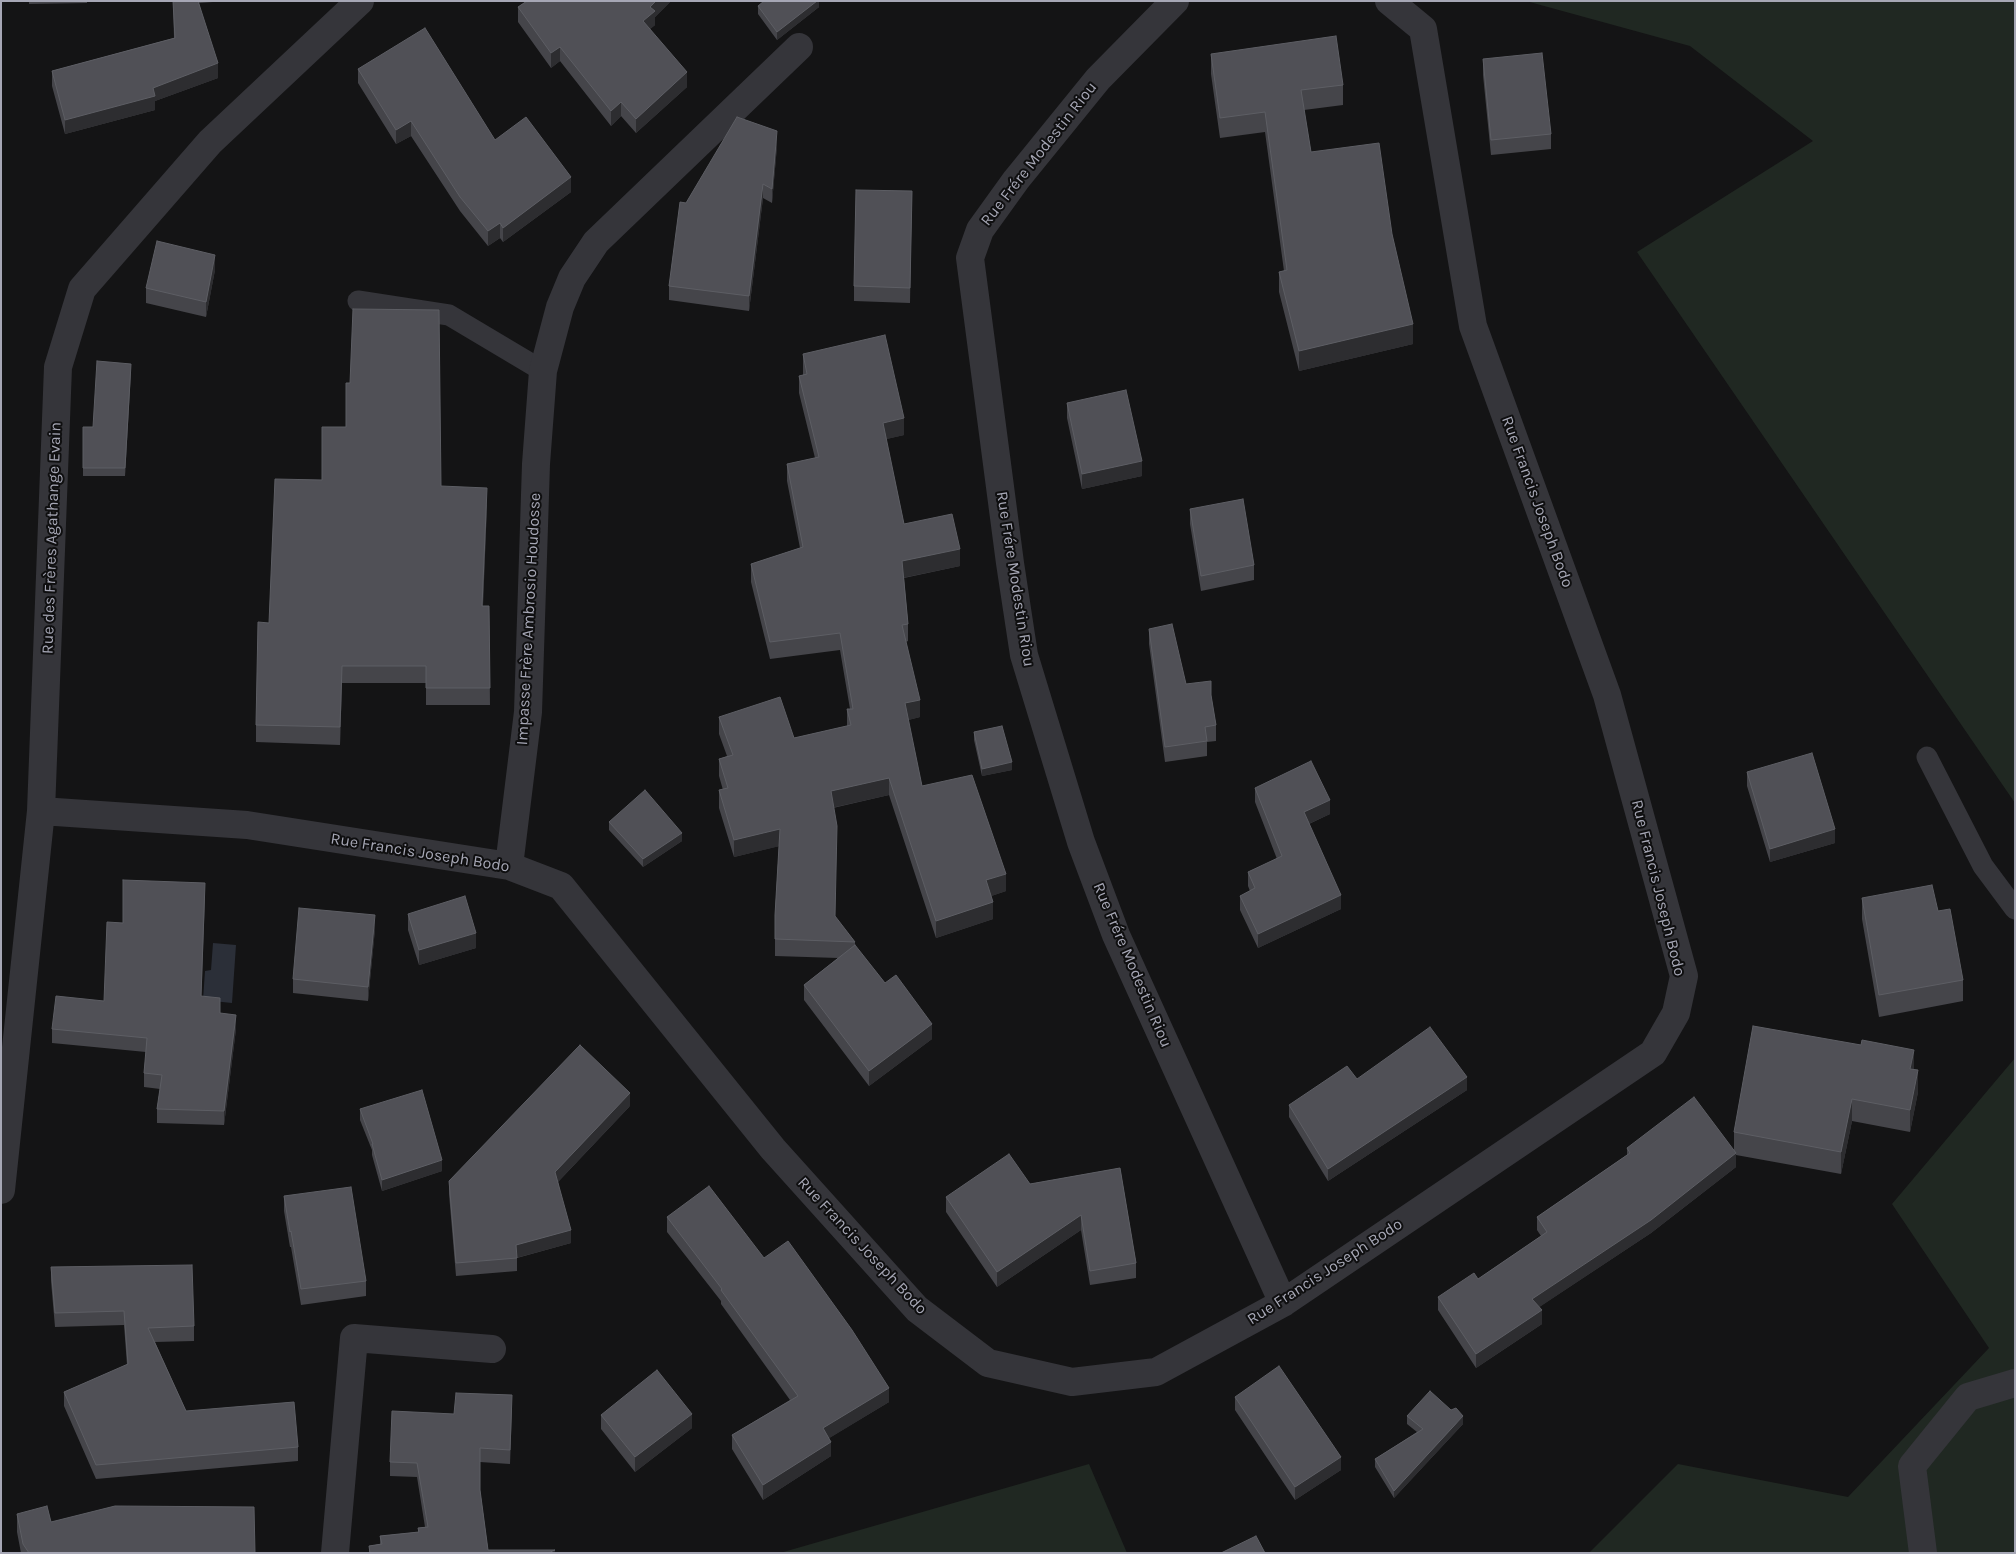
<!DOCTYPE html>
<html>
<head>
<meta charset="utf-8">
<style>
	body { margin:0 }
	#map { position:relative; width:2016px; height:1554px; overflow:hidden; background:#141415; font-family:Karla,sans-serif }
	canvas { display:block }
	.frame { position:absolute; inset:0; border:2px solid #a6a7b5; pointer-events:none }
</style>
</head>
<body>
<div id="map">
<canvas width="2016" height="1554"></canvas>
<div class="frame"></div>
</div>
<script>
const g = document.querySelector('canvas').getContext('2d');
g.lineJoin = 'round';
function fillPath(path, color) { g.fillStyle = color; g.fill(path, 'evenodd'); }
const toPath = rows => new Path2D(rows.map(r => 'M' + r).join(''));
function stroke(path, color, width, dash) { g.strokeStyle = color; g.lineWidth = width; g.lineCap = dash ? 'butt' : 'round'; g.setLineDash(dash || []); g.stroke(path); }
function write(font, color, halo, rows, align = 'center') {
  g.font = font + ' Karla,sans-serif'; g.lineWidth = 4; g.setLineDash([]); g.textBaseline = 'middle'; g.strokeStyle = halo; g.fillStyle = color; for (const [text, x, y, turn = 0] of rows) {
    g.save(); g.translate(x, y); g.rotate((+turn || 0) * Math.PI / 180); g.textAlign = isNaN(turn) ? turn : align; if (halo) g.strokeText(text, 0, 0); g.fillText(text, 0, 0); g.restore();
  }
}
fillPath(toPath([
	[1526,1,2015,1,2015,803,1637,252,1813,141,1690,46],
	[2015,1058,2015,1553,1589,1553,1678,1464,1848,1497,1989,1348,1892,1204],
	[1089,1464,1127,1553,780,1553]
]), '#202822');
fillPath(toPath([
	[213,943,236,945,232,1003,203,1000,205,971,211,970]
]), '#2b2f38');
stroke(toPath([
	[358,301,449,315,543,371],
	[1927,757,1983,866,2015,909]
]), '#35353a', 21);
stroke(toPath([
	[1175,1,1098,79,1016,180,980,230,970,258,1010,563,1024,655,1081,842,1116,935,1283,1303],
	[41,811,247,825,509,866,561,886,773,1149,917,1309,988,1363,1072,1382,1156,1372,1283,1303,1653,1053,1676,1013,1684,976,1607,695,1473,326,1423,29,1389,1],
	[509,866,528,712,536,464,543,371,560,307,572,278,596,242,799,47],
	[1,1190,41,811,58,367,82,289,210,142,360,1],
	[335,1553,354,1338,492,1349],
	[1923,1553,1912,1466,1968,1397,2015,1383]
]), '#35353a', 28);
fillPath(toPath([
	[26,1,87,1,87,3,29,4,29,1],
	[173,1,227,1,199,3,218,78,155,101,155,110,65,134,52,86,52,71,174,38],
	[527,1,671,1,655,17,655,25,650,29,687,87,636,133,621,116,611,126,560,61,551,68,518,22,518,7],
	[819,1,819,7,777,40,758,14,758,6],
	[1211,54,1343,85,1343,105,1304,110,1311,152,1392,234,1413,344,1299,371,1279,292,1279,272,1284,271,1265,132,1220,138,1211,74],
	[1483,59,1551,134,1551,149,1491,155,1483,75],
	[358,69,495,140,571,192,503,242,500,238,488,246,460,211,411,136,396,144,358,83],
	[777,146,772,203,763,198,749,311,669,300,669,286,686,203],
	[912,191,910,303,854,301,854,286],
	[215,270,206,317,146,303,146,288],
	[803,354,904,435,886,439,904,524,960,566,904,578,908,624,908,641,906,642,920,717,908,720,922,786,1006,891,991,896,993,919,936,938,889,795,833,808,835,917,855,942,855,946,885,983,932,1039,869,1086,804,1000,804,985,838,958,775,956,775,915,779,846,734,857,719,808,719,790,723,790,719,776,719,759,727,756,719,734,719,717,794,738,847,726,847,709,850,709,840,650,770,659,751,582,751,564,800,548,787,481,787,464,815,458,799,393,799,376,803,375],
	[131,371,125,476,83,476,83,427,93,427],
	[1067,403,1142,476,1082,489,1067,418],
	[441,486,487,505,483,606,489,606,490,705,426,705,426,683,342,683,340,745,256,742,256,725,269,623],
	[1190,509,1254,565,1254,580,1201,591,1190,524],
	[1149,629,1186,684,1211,695,1216,725,1216,741,1207,742,1207,756,1165,762,1149,644],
	[974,732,1012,770,982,776,974,740],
	[1747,772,1835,843,1770,862,1747,786],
	[1255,788,1330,814,1309,824,1341,909,1258,948,1240,910,1240,896,1250,891,1248,886,1248,872,1277,859,1255,802],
	[609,822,682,841,643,867,609,830],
	[205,897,201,996,220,1013,236,1029,224,1125,157,1123,157,1109,160,1089,144,1087,144,1073,146,1052,52,1043,52,1029,104,1001,123,923],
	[1862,898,1938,911,1963,980,1963,1001,1879,1017,1862,919],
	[408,914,476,948,419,965,408,930],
	[375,929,368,1001,293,993,293,979],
	[1914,1070,1918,1092,1910,1132,1852,1121,1841,1174,1736,1155,1736,1167,1651,1233,1539,1307,1542,1324,1476,1368,1438,1310,1438,1297,1478,1279,1541,1236,1537,1230,1537,1217,1627,1155,1627,1148,1734,1151,1734,1132],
	[1357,1079,1467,1090,1328,1181,1289,1117,1289,1105],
	[630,1106,558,1182,571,1243,517,1258,517,1271,456,1276,449,1194,449,1181],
	[360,1109,442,1171,382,1191,372,1155,372,1150,360,1120],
	[1120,1168,1136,1263,1136,1278,1090,1285,1081,1230,997,1287,946,1212,946,1197,1030,1184],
	[284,1196,366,1281,366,1296,301,1305,291,1247,290,1247,284,1211],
	[667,1217,764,1258,889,1402,829,1438,831,1456,763,1500,732,1449,732,1435,790,1400,721,1304,721,1301,667,1232],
	[51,1267,194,1326,194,1341,155,1342,186,1411,298,1447,298,1461,96,1479,64,1406,64,1392,127,1365,124,1325,55,1327,51,1281],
	[1235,1397,1341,1470,1295,1500,1235,1410],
	[512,1409,510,1464,480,1462,480,1490,488,1550,555,1553,369,1553,369,1546,380,1544,380,1536,418,1532,418,1528,425,1527,417,1477,390,1476,390,1462],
	[601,1415,692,1428,635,1472,601,1429],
	[1407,1416,1463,1424,1394,1498,1375,1467,1375,1459,1417,1432,1407,1424],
	[17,1514,51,1522,255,1553,21,1553,17,1532]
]), '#45454a');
fillPath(toPath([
	[656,1,671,1,655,17,655,25,643,35,643,21,650,7],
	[817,1,819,1,819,7,777,40,777,32],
	[560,47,560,61,551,68,551,53],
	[218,63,218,78,155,101,155,110,65,134,65,120],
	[687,72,687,87,636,133,636,119],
	[621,102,621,116,611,126,611,111],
	[411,121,411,136,396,144,396,130],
	[777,131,777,146,772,203,772,189],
	[571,177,571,192,503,242,503,228],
	[763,184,763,198,749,311,749,296],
	[500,223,500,238,488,246,488,231],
	[215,255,215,270,206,317,206,302],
	[1413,324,1413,344,1299,371,1299,351],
	[131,364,131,371,125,476,125,468],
	[904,418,904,435,883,440,883,423],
	[1142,461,1142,476,1082,489,1082,474],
	[487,488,487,505,482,623,482,606],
	[960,549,960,566,902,578,902,561],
	[342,666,342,683,340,745,340,727],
	[920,700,920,717,905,721,905,703],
	[1012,762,1012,770,982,776,982,769],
	[889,778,889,795,831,808,831,791],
	[1330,800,1330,814,1304,826,1304,812],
	[780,829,780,846,734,857,734,840],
	[1835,829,1835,843,1770,862,1770,849],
	[682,833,682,841,643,867,643,859],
	[1006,874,1006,891,986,898,986,880],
	[205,883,205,897,201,1010,201,996],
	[1341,895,1341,909,1258,948,1258,934],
	[993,902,993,919,936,938,936,921],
	[375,915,375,929,368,1001,368,987],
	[476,933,476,948,419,965,419,950],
	[236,1015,236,1029,224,1125,224,1111],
	[932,1024,932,1039,869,1086,869,1071],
	[1914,1050,1914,1072,1910,1069],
	[1918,1070,1918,1092,1910,1132,1910,1110],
	[1467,1077,1467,1090,1328,1181,1328,1169],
	[630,1093,630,1106,555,1185,555,1172],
	[1852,1099,1852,1121,1841,1174,1841,1152],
	[1736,1153,1736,1167,1651,1233,1532,1312,1532,1299],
	[442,1160,442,1171,382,1191,382,1180],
	[1081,1215,1081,1230,997,1287,997,1272],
	[571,1230,571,1243,516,1258,516,1245],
	[1542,1310,1542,1324,1476,1368,1476,1354],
	[889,1388,889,1402,823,1442,823,1428],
	[692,1414,692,1428,635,1472,635,1457],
	[1463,1416,1463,1424,1394,1498,1394,1491],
	[831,1442,831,1456,763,1500,763,1485],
	[1341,1457,1341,1470,1295,1500,1295,1487],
	[555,1550,555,1553,548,1553]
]), '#2d2d30');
const building = toPath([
	[173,1,198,1,218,63,153,88,155,96,65,120,52,71,175,38,173,1],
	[527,1,656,1,650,7,655,11,643,21,687,72,636,119,621,102,611,111,560,47,551,53,518,7,527,1],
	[764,1,817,1,777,32,758,6,764,1],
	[425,28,495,140,526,117,571,177,503,228,500,223,488,231,460,197,411,121,396,130,358,69,425,28],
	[1336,36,1343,85,1301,90,1311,152,1379,143,1392,234,1413,324,1299,351,1279,272,1287,270,1265,112,1220,118,1211,54,1336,36],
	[1542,53,1551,134,1491,140,1483,59,1542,53],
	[737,117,777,131,772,189,763,184,749,296,669,286,680,202,686,203,737,117],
	[856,190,912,191,910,288,854,286,856,190],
	[157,241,215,255,206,302,146,288,157,241],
	[353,309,439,310,441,486,487,488,482,606,489,606,490,688,426,688,426,666,342,666,340,727,256,725,258,622,269,623,275,479,322,480,322,427,346,427,346,383,350,383,353,309],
	[885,335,904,418,883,423,904,524,952,514,960,549,902,561,908,624,902,625,920,700,905,703,922,786,972,775,1006,874,986,880,993,902,936,921,889,778,831,791,837,826,835,916,855,942,775,939,775,915,780,829,734,840,719,790,728,788,719,759,733,755,719,717,780,697,794,738,851,725,847,709,853,709,840,633,770,642,751,564,803,547,787,464,819,457,799,376,807,374,803,354,885,335],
	[97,361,131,364,125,468,83,468,83,427,93,427,97,361],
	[1126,390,1142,461,1082,474,1067,403,1126,390],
	[1243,499,1254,565,1201,576,1190,509,1243,499],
	[1172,624,1186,684,1211,681,1211,695,1216,725,1205,727,1207,741,1165,747,1149,629,1172,624],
	[1002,726,1012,762,982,769,974,732,1002,726],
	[1812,753,1835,829,1770,849,1747,772,1812,753],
	[1311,761,1330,800,1304,812,1341,895,1258,934,1240,896,1255,888,1248,872,1282,856,1255,788,1311,761],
	[645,790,682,833,643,859,609,822,645,790],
	[123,880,205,883,201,996,220,998,220,1013,236,1015,224,1111,157,1109,162,1075,144,1073,147,1038,52,1029,56,996,104,1001,107,922,123,923,123,880],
	[1932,885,1938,911,1950,909,1963,980,1879,995,1862,898,1932,885],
	[465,896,476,933,419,950,408,914,465,896],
	[299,908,375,915,368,987,293,979,299,908],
	[855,945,885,983,896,975,932,1024,869,1071,804,985,855,945],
	[1753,1026,1861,1045,1862,1040,1914,1050,1910,1069,1918,1070,1910,1110,1852,1099,1841,1152,1734,1132,1753,1026],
	[1430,1027,1467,1077,1328,1169,1289,1105,1347,1066,1357,1079,1430,1027],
	[580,1045,630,1093,555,1172,571,1230,516,1245,517,1258,456,1263,449,1181,580,1045],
	[422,1090,442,1160,382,1180,372,1144,373,1144,360,1109,422,1090],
	[1694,1097,1736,1153,1651,1220,1532,1299,1542,1310,1476,1354,1438,1297,1474,1273,1478,1279,1547,1232,1537,1217,1630,1153,1627,1148,1694,1097],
	[1009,1154,1030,1184,1120,1168,1136,1263,1090,1271,1081,1215,997,1272,946,1197,1009,1154],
	[709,1186,764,1258,788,1241,852,1330,889,1388,823,1428,831,1442,763,1485,732,1435,798,1396,721,1290,722,1289,667,1217,709,1186],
	[351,1187,366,1281,301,1289,291,1231,290,1232,284,1196,351,1187],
	[192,1265,194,1326,148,1328,186,1411,294,1402,298,1447,96,1465,64,1392,128,1364,124,1311,55,1313,51,1267,192,1265],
	[1279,1366,1341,1457,1295,1487,1235,1397,1279,1366],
	[657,1370,692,1414,635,1457,601,1415,657,1370],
	[1430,1391,1451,1410,1456,1408,1463,1416,1394,1491,1375,1459,1423,1429,1407,1416,1430,1391],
	[456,1393,512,1395,510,1450,480,1448,480,1490,488,1550,555,1550,548,1553,370,1553,369,1546,382,1544,380,1536,419,1532,418,1528,428,1527,417,1463,390,1462,392,1411,454,1414,456,1393],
	[47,1506,51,1522,115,1506,254,1507,255,1553,29,1553,23,1544,17,1514,47,1506],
	[1256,1536,1265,1553,1221,1553,1256,1536]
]);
fillPath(building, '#505056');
stroke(building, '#5d5e64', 1);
write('16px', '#a6a7b5', '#0f0f10', [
	["Rue Frére Modestin Riou",1039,154,-52],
	["Rue Francis Joseph Bodo",1537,502,70],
	["Rue des Frères Agathange Evain",52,538,-88],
	["Rue Frére Modestin Riou",1015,579,81],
	["Impasse Frère Ambrosio Houdosse",529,619,-87],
	["Rue Francis Joseph Bodo",420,853,9],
	["Rue Francis Joseph Bodo",1658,888,76],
	["Rue Frére Modestin Riou",1132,965,67],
	["Rue Francis Joseph Bodo",862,1246,47],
	["Rue Francis Joseph Bodo",1325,1272,-33]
]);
</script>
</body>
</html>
